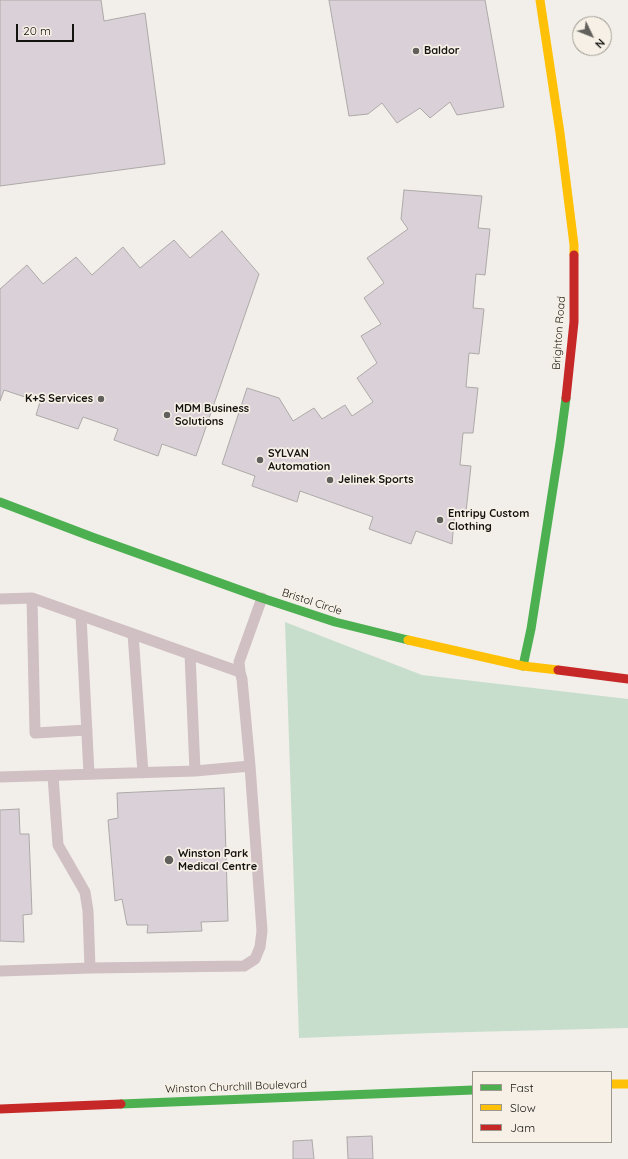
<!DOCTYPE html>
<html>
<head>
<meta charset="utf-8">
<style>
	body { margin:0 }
	#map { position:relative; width:628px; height:1159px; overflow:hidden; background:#f2efea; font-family:Quicksand,sans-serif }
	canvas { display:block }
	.legend { position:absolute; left:472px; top:1071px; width:140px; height:72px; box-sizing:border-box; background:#f6f0e6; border:1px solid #9c9890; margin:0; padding:5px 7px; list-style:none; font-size:12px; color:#151310 }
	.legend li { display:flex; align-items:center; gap:8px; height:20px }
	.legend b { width:20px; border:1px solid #9c9890 }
	.north { position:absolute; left:572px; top:16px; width:40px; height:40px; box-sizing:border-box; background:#f6f0e6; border:1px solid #9c9890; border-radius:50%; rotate:133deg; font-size:11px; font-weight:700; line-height:16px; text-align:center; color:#151310 }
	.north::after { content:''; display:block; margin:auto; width:14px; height:18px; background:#62605c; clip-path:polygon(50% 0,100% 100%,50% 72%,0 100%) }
	.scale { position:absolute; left:16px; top:24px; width:58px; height:18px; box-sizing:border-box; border:2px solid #151310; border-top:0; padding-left:5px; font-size:12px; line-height:14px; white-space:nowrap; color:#151310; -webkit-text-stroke:3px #f6f0e6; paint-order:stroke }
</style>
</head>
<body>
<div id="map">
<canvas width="628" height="1159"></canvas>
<ul class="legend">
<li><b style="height:5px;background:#4caf50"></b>Fast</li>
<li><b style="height:5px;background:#ffc107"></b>Slow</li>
<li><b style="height:5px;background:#c62828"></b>Jam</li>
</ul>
<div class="north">N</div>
<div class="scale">20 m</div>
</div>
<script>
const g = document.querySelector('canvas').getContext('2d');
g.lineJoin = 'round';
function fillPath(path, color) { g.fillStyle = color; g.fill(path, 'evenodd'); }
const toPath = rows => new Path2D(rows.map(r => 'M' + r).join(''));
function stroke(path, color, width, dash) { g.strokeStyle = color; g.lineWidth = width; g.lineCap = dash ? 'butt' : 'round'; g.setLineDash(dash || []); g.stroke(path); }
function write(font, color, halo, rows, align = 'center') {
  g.font = font + ' Quicksand,sans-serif'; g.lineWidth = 3.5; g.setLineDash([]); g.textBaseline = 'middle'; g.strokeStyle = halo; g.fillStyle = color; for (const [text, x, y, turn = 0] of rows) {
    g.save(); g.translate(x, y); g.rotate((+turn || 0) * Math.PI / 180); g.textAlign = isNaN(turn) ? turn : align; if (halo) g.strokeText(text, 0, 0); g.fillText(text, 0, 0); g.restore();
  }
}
fillPath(toPath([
	[285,622,422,675,628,699,628,1028,433,1033,299,1038]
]), '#c8decd');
const building = toPath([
	[0,0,101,0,104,21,145,13,165,164,0,186,0,0],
	[329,0,485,0,504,107,457,115,450,102,430,118,420,108,397,123,382,103,368,114,349,116,329,0],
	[404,190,482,196,478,228,490,229,485,275,476,274,473,308,484,309,479,354,469,353,466,387,478,388,473,433,463,433,460,465,471,466,466,512,455,511,452,544,416,531,411,544,369,529,373,517,300,491,297,502,252,486,255,476,222,464,247,388,279,398,293,421,314,408,322,419,345,405,352,416,373,402,357,378,377,363,361,336,381,324,364,298,384,283,367,258,408,229,401,219,404,190],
	[222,231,259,274,196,456,162,444,158,456,114,440,118,429,83,417,78,429,36,415,40,402,4,390,0,401,0,289,27,265,43,284,76,257,92,275,123,247,140,268,174,240,190,258,222,231],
	[224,788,228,921,201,922,202,931,147,933,148,925,127,925,122,899,115,901,108,820,118,818,117,793,224,788],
	[19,809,20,834,29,834,32,914,23,915,24,942,0,941,0,810,19,809],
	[347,1137,372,1136,373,1159,348,1159,347,1137],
	[312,1140,314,1159,293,1159,293,1141,312,1140]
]);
fillPath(building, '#dad0d7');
stroke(building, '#aca9a8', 1);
stroke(toPath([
	[32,598,35,733,87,730],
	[0,599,32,598,240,672],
	[81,616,89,774],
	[133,634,143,773],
	[190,654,195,771],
	[53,776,58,845,85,892,88,911,90,968,244,966,255,959,260,947,262,931,250,766],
	[0,777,195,771,250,766,242,679,240,672,239,662,262,598],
	[0,971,90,968]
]), '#d0bfc3', 11);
stroke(toPath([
	[0,502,92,537,262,598,335,622,408,640],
	[523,666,531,629,560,443,566,398],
	[121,1104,473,1090]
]), '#4caf50', 9);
stroke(toPath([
	[540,0,560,133,574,245,574,255],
	[408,640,523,666,558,670],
	[611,1084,628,1084]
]), '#ffc107', 9);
stroke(toPath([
	[566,398,574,322,574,255],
	[558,670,628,679],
	[0,1109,121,1104]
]), '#c62828', 9);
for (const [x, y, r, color] of [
	[416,51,4,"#62605c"],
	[101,399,4,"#62605c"],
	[167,415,4,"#62605c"],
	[260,460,4,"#62605c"],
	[330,480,4,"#62605c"],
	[440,520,4,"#62605c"],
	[169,860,5,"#62605c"]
]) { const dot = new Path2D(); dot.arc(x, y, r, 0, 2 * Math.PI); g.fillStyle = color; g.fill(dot); stroke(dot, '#f6f0e6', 1.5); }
write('bold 11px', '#151310', '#f6f0e6', [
	["Baldor",424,51],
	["K+S Services",93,399,"right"],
	["MDM Business",175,409],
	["Solutions",175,422],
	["SYLVAN",268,454],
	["Automation",268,467],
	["Jelinek Sports",338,480],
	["Entripy Custom",448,514],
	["Clothing",448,527],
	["Winston Park",178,854],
	["Medical Centre",178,867]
], 'left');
write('11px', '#151310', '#f6f0e6', [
	["Brighton Road",559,333,-86],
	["Bristol Circle",312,602,18],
	["Winston Churchill Boulevard",236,1087,-2]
]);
</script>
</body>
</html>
